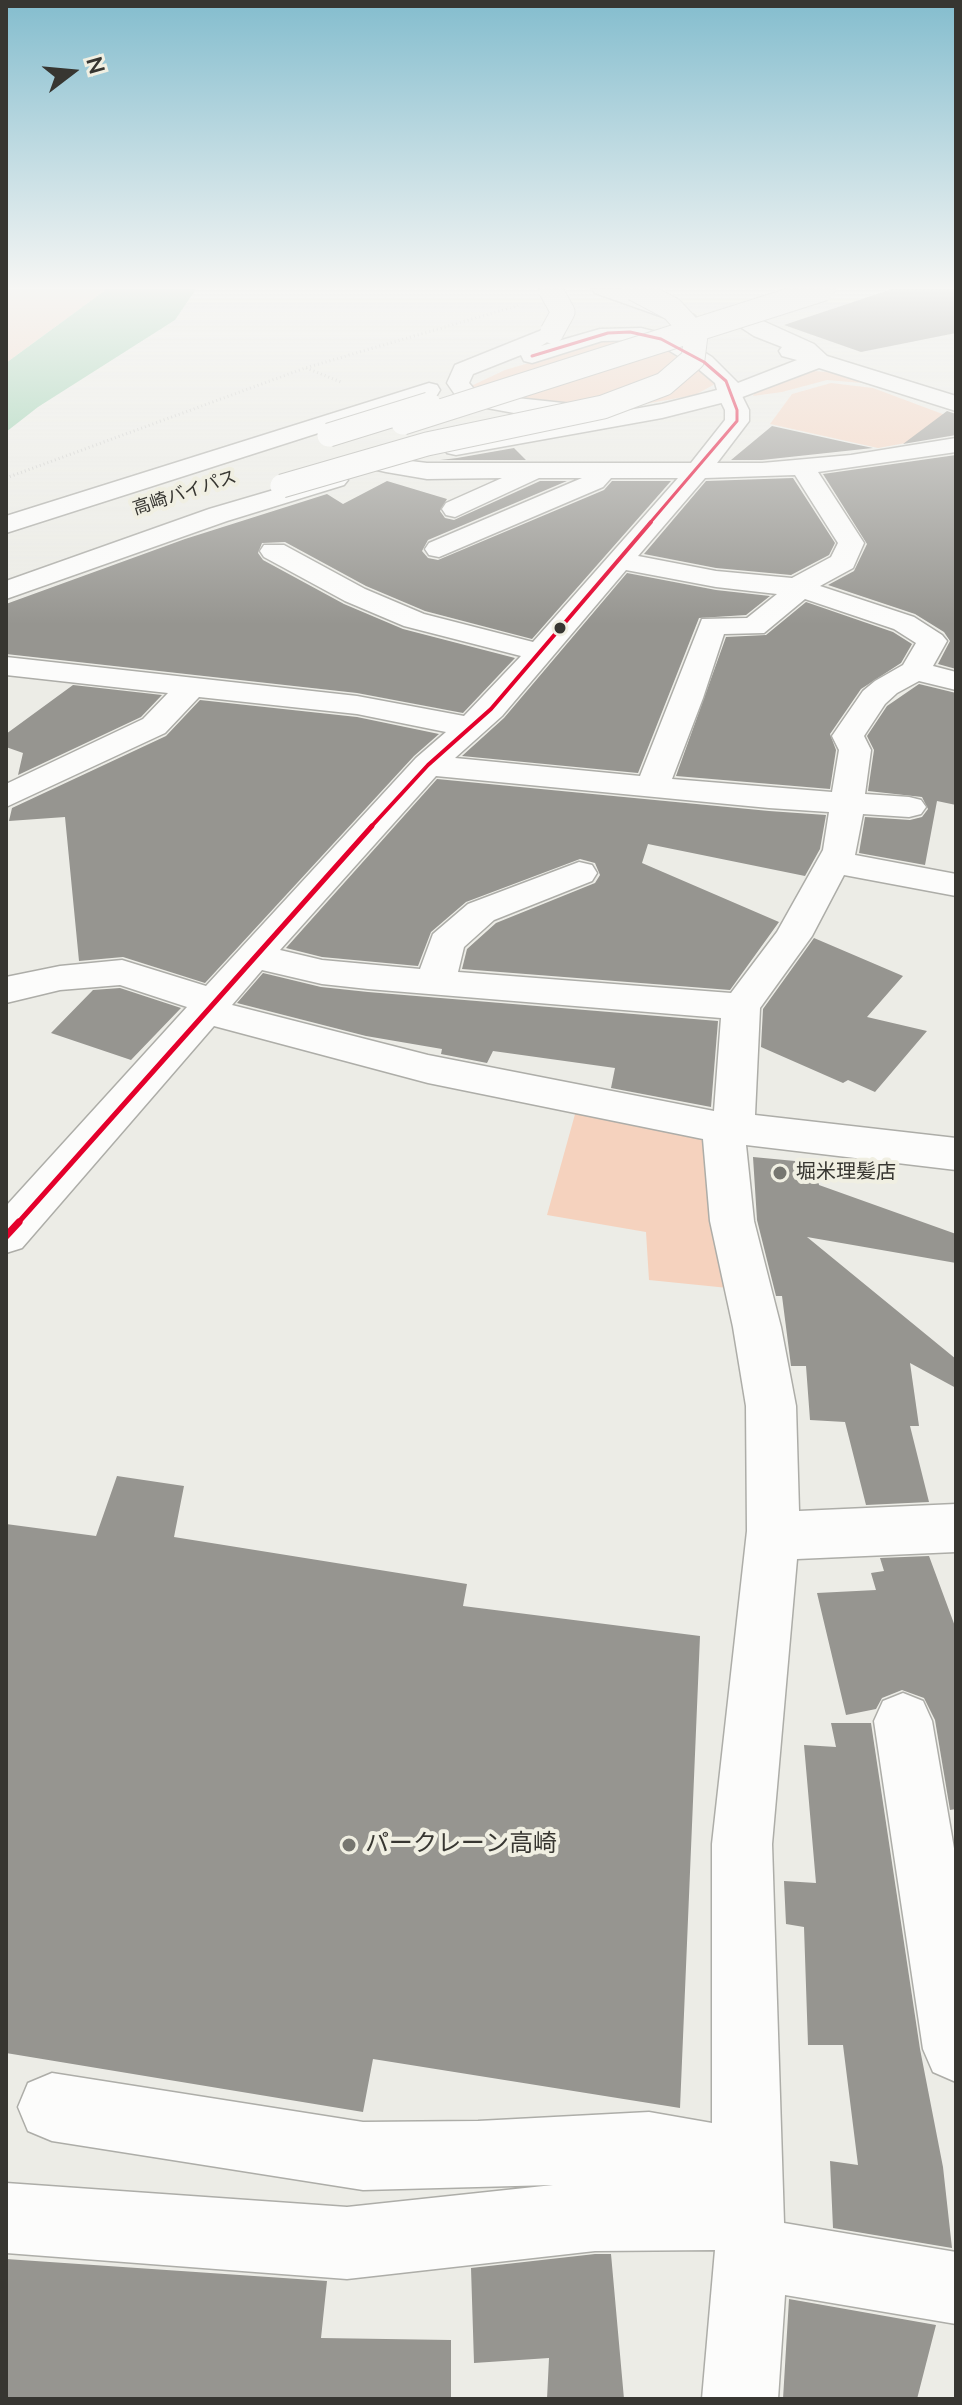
<!DOCTYPE html>
<html>
<head>
<meta charset="utf-8">
<style>
	body { margin:0 }
	#map { position:relative; width:962px; height:2405px; overflow:hidden; background:#ecece6; font-family:"Nunito Sans",sans-serif }
	canvas { display:block }
	.frame { position:absolute; inset:0; border:8px solid #373631; pointer-events:none }
	.north { position:absolute; left:32px; top:32px; width:80px; height:80px; -webkit-text-stroke:6px #f0efe2; paint-order:stroke; rotate:74deg; font-size:22px; font-weight:700; line-height:32px; text-align:center; color:#373631 }
	.north::after { content:''; display:block; margin:auto; width:28px; height:36px; background:#373631; clip-path:polygon(50% 0,100% 100%,50% 72%,0 100%) }
</style>
</head>
<body>
<div id="map">
<canvas width="962" height="2405"></canvas>
<div class="frame"></div>
<div class="north">N</div>
</div>
<script>
const g = document.querySelector('canvas').getContext('2d');
g.lineJoin = 'round';
function fillPath(path, color) { g.fillStyle = color; g.fill(path, 'evenodd'); }
const toPath = rows => new Path2D(rows.map(r => 'M' + r).join(''));
function stroke(path, color, width, dash) { g.strokeStyle = color; g.lineWidth = width; g.lineCap = dash ? 'butt' : 'round'; g.setLineDash(dash || []); g.stroke(path); }
function write(font, color, halo, rows, align = 'center') {
  g.font = font + ' "Nunito Sans","Noto Sans JP",sans-serif'; g.lineWidth = 8; g.setLineDash([]); g.textBaseline = 'middle'; g.strokeStyle = halo; g.fillStyle = color; for (const [text, x, y, turn = 0] of rows) {
    g.save(); g.translate(x, y); g.rotate((+turn || 0) * Math.PI / 180); g.textAlign = isNaN(turn) ? turn : align; if (halo) g.strokeText(text, 0, 0); g.fillText(text, 0, 0); g.restore();
  }
}
fillPath(toPath([
	[6,289,107,289,6,363],
	[616,337,675,351,715,380,715,384,695,395,633,406,543,406,474,390,471,386,505,370],
	[814,371,841,373,874,384,827,380,782,392,753,396,755,392],
	[831,383,873,388,956,419,956,434,878,448,770,424,792,394],
	[577,1107,715,1134,738,1289,649,1280,646,1232,547,1215]
]), '#f5d2be');
fillPath(toPath([
	[107,289,196,289,175,320,38,407,6,432,6,363]
]), '#8ecba6');
fillPath(toPath([
	[892,289,956,289,956,333,861,352,784,325],
	[947,411,956,414,956,435,903,444],
	[772,426,849,443,873,448,762,460,731,460],
	[514,448,526,460,440,460,457,458],
	[956,455,956,669,938,664,950,641,944,632,915,614,828,585,854,571,867,544,823,474],
	[793,478,835,543,829,555,791,575,716,568,644,554,706,481],
	[387,481,447,499,440,511,445,518,454,520,540,481,567,481,428,540,422,551,428,558,438,560,604,490,612,481,671,481,532,639,425,611,366,586,285,542,262,543,258,553,263,560,344,604,403,629,515,658,463,713,357,693,6,654,6,604,185,539,327,494,343,504],
	[627,573,716,590,770,596,746,615,699,618,638,773,462,756,504,718],
	[806,602,893,632,912,644,901,663,861,689,830,734,836,750,830,789,676,776,726,637,766,635],
	[919,684,956,693,956,805,937,801,925,865,859,853,865,817,910,820,922,817,928,809,922,797,868,791,874,750,867,736,887,706],
	[73,685,162,695,141,717,18,775,23,753,6,747,6,734],
	[200,700,357,717,439,734,414,756,205,983,123,957,79,961,65,817,9,821,12,808,166,736],
	[437,779,769,811,826,815,820,849,805,876,648,844,642,863,779,922,730,990,462,969,467,949,496,923,595,883,600,875,595,863,580,859,466,902,431,932,418,966,322,957,286,948],
	[814,938,903,976,867,1017,927,1031,875,1092,848,1080,843,1083,761,1047,763,1009],
	[263,973,321,987,368,992,718,1021,711,1107,611,1088,615,1068,493,1051,487,1063,441,1054,442,1049,366,1036,237,1003],
	[120,988,181,1008,131,1060,51,1033,93,990],
	[753,1157,816,1163,819,1185,956,1234,956,1263,807,1237,956,1359,956,1388,910,1363,919,1426,910,1426,929,1502,866,1505,845,1422,810,1420,806,1366,791,1366,782,1296,776,1296,757,1220],
	[117,1476,184,1486,174,1537,467,1584,463,1606,700,1636,680,2108,373,2059,363,2112,6,2053,6,1524,96,1536],
	[929,1556,956,1629,956,1809,950,1810,935,1720,924,1698,902,1690,882,1698,876,1709,846,1715,817,1593,876,1590,871,1573,884,1571,880,1558],
	[831,1723,871,1723,920,2049,943,2167,952,2248,833,2228,830,2161,858,2165,843,2045,808,2045,804,1927,786,1924,784,1881,816,1883,804,1745,836,1747],
	[595,2254,611,2254,624,2399,547,2399,549,2358,474,2363,471,2268],
	[6,2259,327,2281,321,2338,451,2340,451,2399,6,2399],
	[789,2299,936,2325,917,2399,783,2399]
]), '#969590');
const minor = toPath([
	[729,387,737,389,741,394,749,410,749,421,717,463,762,463,851,455,956,438,956,452,818,472,864,543,853,568,820,586,914,617,942,635,947,641,933,666,956,672,956,690,919,681,897,693,885,704,864,736,871,750,865,794,909,797,921,800,926,807,921,814,909,817,863,814,855,855,956,874,956,896,844,875,812,936,760,1008,755,1115,956,1138,956,1170,746,1145,754,1221,781,1327,796,1406,799,1511,956,1504,956,1552,797,1559,772,1844,784,2223,956,2252,956,2324,785,2295,778,2399,702,2399,715,2250,595,2251,347,2279,6,2253,6,2183,347,2207,553,2185,363,2190,52,2141,28,2131,18,2107,28,2083,52,2073,363,2122,478,2121,649,2112,712,2123,712,1844,747,1531,746,1406,733,1327,710,1221,703,1139,428,1083,214,1026,22,1248,6,1253,6,1206,187,1007,120,985,60,990,6,1003,6,977,60,966,122,960,206,986,416,758,446,732,357,714,199,697,165,733,6,807,6,784,143,719,168,693,6,675,6,657,357,696,464,716,521,656,404,626,345,601,264,557,260,551,264,545,284,545,365,589,424,614,533,642,678,478,611,478,603,487,439,557,429,555,425,549,429,543,582,478,539,478,455,517,446,515,442,509,446,503,502,478,427,479,386,472,377,470,374,465,377,460,386,458,427,463,691,463,725,420,725,410,717,394,721,389,729,387],
	[795,475,838,543,831,557,792,578,716,571,638,556,705,478,795,475],
	[626,570,716,587,777,594,747,618,702,619,640,776,455,758,502,716,626,570],
	[805,599,894,629,916,643,903,665,875,681,863,691,832,736,839,750,832,792,672,779,703,698,724,634,764,633,805,599],
	[436,776,769,808,829,812,823,850,777,932,731,993,458,972,464,947,494,920,592,881,597,873,592,865,579,862,468,904,433,934,420,969,322,960,280,950,436,776],
	[262,970,322,984,368,989,721,1018,714,1111,428,1055,232,1005,262,970],
	[903,1693,923,1701,932,1721,956,1860,956,2082,933,2072,923,2049,874,1721,883,1701,903,1693]
]);
const highway = toPath([
	[592,289,620,289,694,315,698,319,694,323,680,323,595,293,592,289],
	[732,307,814,344,827,356,956,396,956,411,819,368,737,399,662,418,456,455,447,453,444,448,447,443,456,441,662,404,717,390,715,383,696,367,665,348,640,340,602,341,532,363,524,361,521,355,473,374,469,383,474,389,489,395,582,405,586,410,582,415,574,417,525,415,476,406,458,399,447,383,455,365,552,326,563,332,541,346,600,329,641,328,681,338,712,357,738,383,797,360,782,356,779,351,782,347,754,336,725,317,722,313,732,307],
	[429,383,437,385,440,390,437,395,6,533,6,516,429,383],
	[335,472,344,475,348,480,344,485,227,521,6,599,6,581,209,509,335,472]
]);
stroke(minor, '#adada8', 3);
stroke(highway, '#adada8', 3);
stroke(toPath([
	[6,295,16,289],
	[306,368,341,382],
	[6,478,305,368,520,305]
]), '#ccccc9', 3, [1, 3]);
fillPath(minor, '#fcfcfb');
fillPath(highway, '#fcfcfb');
const highwayBridge = toPath([
	[550,289,563,312,552,332],
	[403,423,824,289],
	[329,435,429,404],
	[282,486,427,444,603,407,664,384,693,359,696,335,672,309,634,289]
]);
stroke(highwayBridge, '#adada8', 25, []);
stroke(highwayBridge, '#fcfcfb', 23);
stroke(toPath([
	[532,356,608,333,630,332,661,339,704,362,726,381,737,410,737,421,649,524]
]), '#e4002b', 3);
stroke(toPath([
	[370,828,428,765,491,709,651,522]
]), '#e4002b', 4);
stroke(toPath([
	[17,1224,372,826]
]), '#e4002b', 5);
stroke(toPath([
	[6,1236,19,1222]
]), '#e4002b', 7);
const sky = g.createLinearGradient(0, 0, 0, 625);
sky.addColorStop(0, '#84bdce');
sky.addColorStop(0.46, '#f6f6f4');
sky.addColorStop(1, '#f6f6f400');
g.fillStyle = sky;
g.fillRect(0, 0, 962, 625);
for (const [x, y, r, color] of [
	[560,628,7,"#373631"],
	[780,1173,8,"#767670"],
	[349,1845,8,"#767670"]
]) { const dot = new Path2D(); dot.arc(x, y, r, 0, 2 * Math.PI); g.fillStyle = color; g.fill(dot); stroke(dot, '#f0efe2', 3); }
write('18px', '#373631', '#f0efe2', [
	["高崎バイパス",185,494,-18]
]);
write('20px', '#373631', '#f0efe2', [
	["堀米理髪店",796,1173]
], 'left');
write('24px', '#373631', '#f0efe2', [
	["パークレーン高崎",365,1845]
], 'left');
</script>
</body>
</html>
